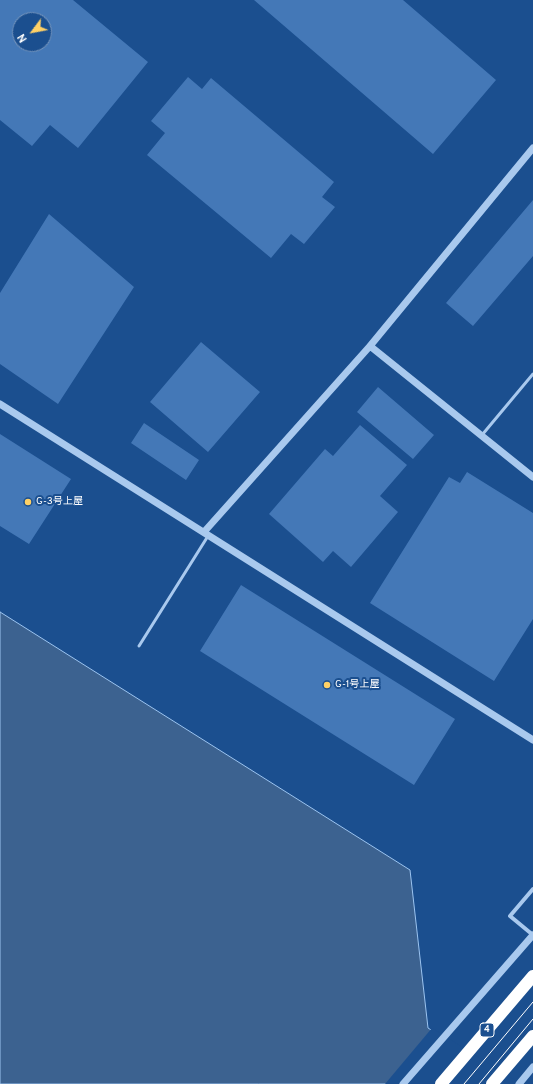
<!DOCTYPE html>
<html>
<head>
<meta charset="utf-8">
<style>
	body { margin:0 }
	#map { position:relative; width:533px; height:1084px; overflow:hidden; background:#1b4f8f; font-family:Overpass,sans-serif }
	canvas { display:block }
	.north { position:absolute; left:12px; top:12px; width:40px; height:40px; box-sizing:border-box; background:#1b4f8f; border:1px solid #7695bc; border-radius:50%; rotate:238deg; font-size:11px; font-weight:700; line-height:16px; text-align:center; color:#fff }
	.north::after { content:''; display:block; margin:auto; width:14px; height:18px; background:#ffd166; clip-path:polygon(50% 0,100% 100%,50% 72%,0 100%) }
</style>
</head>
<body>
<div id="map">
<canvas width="533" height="1084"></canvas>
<div class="north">N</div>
</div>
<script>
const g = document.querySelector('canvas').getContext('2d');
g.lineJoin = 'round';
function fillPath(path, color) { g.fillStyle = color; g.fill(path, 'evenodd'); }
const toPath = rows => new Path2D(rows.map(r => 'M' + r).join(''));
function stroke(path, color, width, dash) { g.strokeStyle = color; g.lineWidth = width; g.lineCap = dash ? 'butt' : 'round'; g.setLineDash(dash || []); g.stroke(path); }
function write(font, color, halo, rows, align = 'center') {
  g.font = font + ' Overpass,"Noto Sans JP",sans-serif'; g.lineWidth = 4; g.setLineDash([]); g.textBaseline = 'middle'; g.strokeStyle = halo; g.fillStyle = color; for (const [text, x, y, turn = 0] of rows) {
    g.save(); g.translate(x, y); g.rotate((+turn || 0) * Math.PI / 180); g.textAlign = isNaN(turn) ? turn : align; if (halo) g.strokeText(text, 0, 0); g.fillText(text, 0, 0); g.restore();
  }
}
const water = toPath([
	[0,612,410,870,428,1028,517,1084,0,1084,0,612]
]);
fillPath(water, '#3c6290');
stroke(water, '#9cc4f0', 1);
fillPath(toPath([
	[432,1028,518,1082,519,1084,385,1084]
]), '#1b4f8f');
fillPath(toPath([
	[0,0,73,0,148,62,78,148,50,125,32,146,0,120],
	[20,20,44,20,44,44,20,44],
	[254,0,403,0,496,80,433,154],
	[188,77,202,89,211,78,334,182,322,197,335,207,304,244,291,234,271,258,147,155,165,133,151,121],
	[533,200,533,256,473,326,446,303],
	[49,214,134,287,58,404,0,364,0,293],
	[201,342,260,392,208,452,150,402],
	[378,387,434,435,413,459,357,412],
	[144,423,199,460,186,480,131,443],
	[360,425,407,465,380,496,398,512,351,567,333,551,323,562,269,514,325,449,333,456],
	[0,434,71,479,29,544,0,526],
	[467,472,533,513,533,619,494,681,370,603,449,477,460,483],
	[241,585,455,719,414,785,200,651]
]), '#4478b7');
stroke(toPath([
	[482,435,533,374],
	[139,646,208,536]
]), '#a9c9ee', 3);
stroke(toPath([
	[533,889,510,916,533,935]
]), '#a9c9ee', 4);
stroke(toPath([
	[370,346,533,477],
	[0,404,533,740],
	[204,532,370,346,533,148],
	[519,1084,533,1067]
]), '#a9c9ee', 7);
stroke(toPath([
	[441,1084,533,976],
	[492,1084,533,1036]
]), '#fff', 12);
stroke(toPath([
	[464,1084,533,1002],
	[479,1084,533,1019]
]), '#fff', 1);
stroke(toPath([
	[403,1084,533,935]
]), '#a9c9ee', 7);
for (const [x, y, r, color] of [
	[28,502,4,"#ffd166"],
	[327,685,4,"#ffd166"]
]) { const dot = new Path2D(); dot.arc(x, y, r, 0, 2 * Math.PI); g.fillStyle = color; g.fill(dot); stroke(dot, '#1b4f8f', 1.5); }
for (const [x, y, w] of [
	[487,1030,14]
]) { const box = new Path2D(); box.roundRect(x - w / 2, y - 7, w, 14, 3); g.fillStyle = '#1b4f8f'; g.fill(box); stroke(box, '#fff', 1); }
write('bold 9px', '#fff', null, [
	["4",487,1030]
]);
write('10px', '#fff', '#1b4f8f', [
	["G-3号上屋",36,502],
	["G-1号上屋",335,685]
], 'left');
</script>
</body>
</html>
